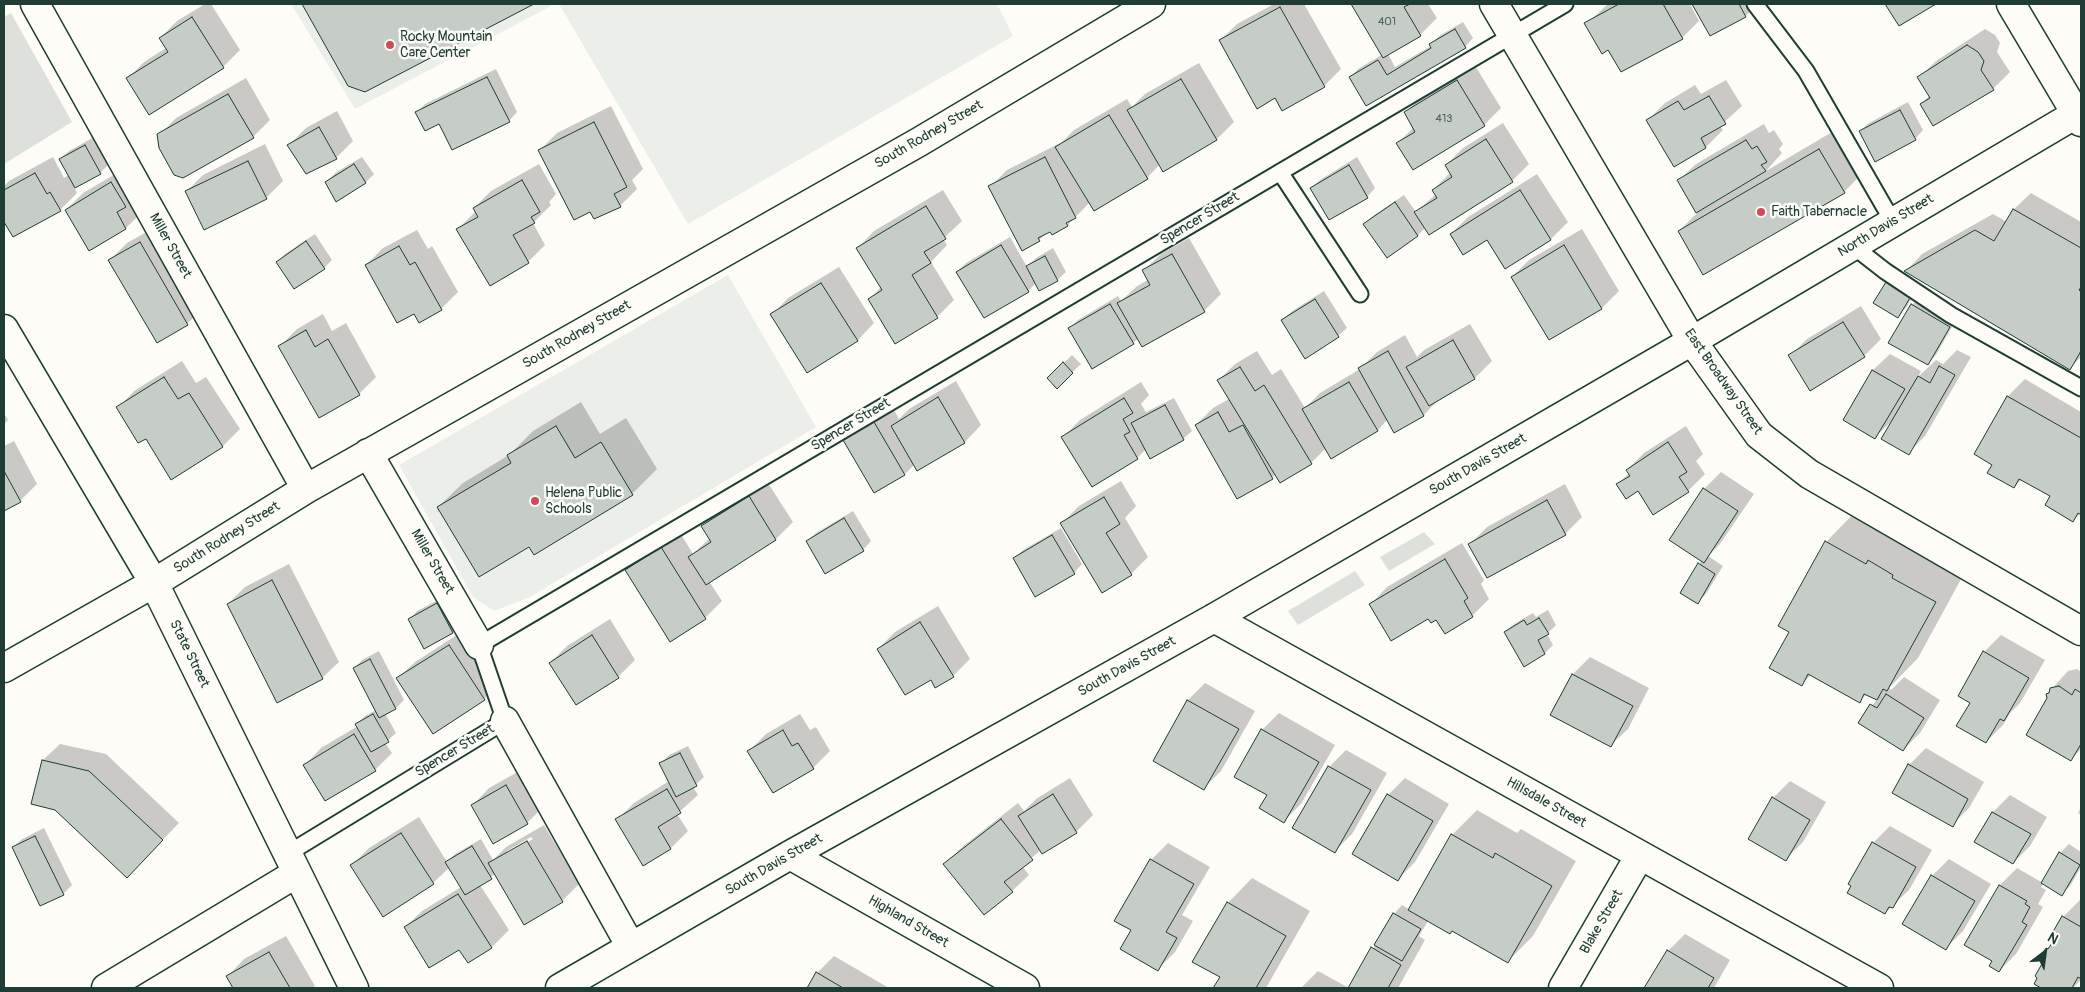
<!DOCTYPE html>
<html>
<head>
<meta charset="utf-8">
<style>
	body { margin:0 }
	#map { position:relative; width:2085px; height:992px; overflow:hidden; background:#fdfcf7; font-family:Pangolin,sans-serif }
	canvas { display:block }
	.frame { position:absolute; inset:0; border:5px solid #1f3d34; pointer-events:none }
	.north { position:absolute; left:2020px; top:927px; width:50px; height:50px; -webkit-text-stroke:4px #fdfcf7; paint-order:stroke; rotate:30deg; font-size:14px; font-weight:700; line-height:20px; text-align:center; color:#1f3d34 }
	.north::after { content:''; display:block; margin:auto; width:18px; height:22px; background:#1f3d34; clip-path:polygon(50% 0,100% 100%,50% 72%,0 100%) }
</style>
</head>
<body>
<div id="map">
<canvas width="2085" height="992"></canvas>
<div class="frame"></div>
<div class="north">N</div>
</div>
<script>
const g = document.querySelector('canvas').getContext('2d');
g.lineJoin = 'round';
function fillPath(path, color) { g.fillStyle = color; g.fill(path, 'evenodd'); }
const toPath = rows => new Path2D(rows.map(r => 'M' + r).join(''));
function stroke(path, color, width, dash) { g.strokeStyle = color; g.lineWidth = width; g.lineCap = dash ? 'butt' : 'round'; g.setLineDash(dash || []); g.stroke(path); }
function write(font, color, halo, rows, align = 'center') {
  g.font = font + ' Pangolin,sans-serif'; g.lineWidth = 5; g.setLineDash([]); g.textBaseline = 'middle'; g.strokeStyle = halo; g.fillStyle = color; for (const [text, x, y, turn = 0] of rows) {
    g.save(); g.translate(x, y); g.rotate((+turn || 0) * Math.PI / 180); g.textAlign = isNaN(turn) ? turn : align; if (halo) g.strokeText(text, 0, 0); g.fillText(text, 0, 0); g.restore();
  }
}
fillPath(toPath([
	[291,4,555,4,355,109],
	[559,4,997,4,1013,36,688,224],
	[728,275,816,427,530,597,494,611,473,597,399,465]
]), '#eceee9');
fillPath(toPath([
	[11,13,72,122,4,164,4,17],
	[1424,532,1435,544,1389,571,1380,557],
	[1355,571,1365,585,1298,625,1288,611]
]), '#dde0db');
fillPath(toPath([
	[205,4,211,4,240,50,223,67,128,78,144,62,166,48,160,38,177,21],
	[304,4,531,4,365,90,349,85],
	[1274,4,1304,4,1341,69,1324,86,1276,97,1220,41,1237,24],
	[1352,4,1428,4,1437,18,1420,35,1388,54,1395,67,1431,46,1431,44,1439,36,1463,22,1473,38,1465,47,1366,105,1350,77,1358,69,1383,54],
	[1608,4,1690,4,1699,21,1682,38,1621,70,1608,49,1586,24],
	[1693,4,1752,4,1754,7,1746,16,1711,34],
	[1985,29,1995,35,2000,43,1997,52,2010,72,1993,89,1934,124,1921,104,1930,95,1919,78,1936,61],
	[1199,63,1234,122,1217,139,1163,170,1160,164,1147,178,1090,202,1068,225,1052,233,1051,230,1048,232,1039,240,990,187,1007,170,1062,142,1074,130,1127,99,1132,107,1145,94],
	[1474,64,1501,108,1484,125,1398,143,1414,127,1405,113,1422,96],
	[496,69,517,112,509,121,439,123,417,113,425,104],
	[246,78,270,120,253,137,159,135,176,118],
	[1726,80,1742,106,1720,126,1723,130,1706,147,1674,165,1648,120,1665,103,1695,85,1701,94],
	[1908,102,1923,130,1915,139,1860,131,1869,123],
	[611,106,643,169,632,180,637,189,620,206,540,150,557,133],
	[337,111,353,141,336,158,289,145,306,128],
	[1503,123,1529,164,1512,181,1425,228,1418,235,1365,224,1373,216,1404,195,1416,212,1436,194,1433,190,1451,172,1446,165,1463,148],
	[1764,124,1769,133,1774,130,1783,144,1779,149,1782,153,1766,171,1844,125,1869,167,1844,192,1679,231,1701,209,1679,180,1696,164],
	[94,137,109,164,100,173,74,187,77,193,60,210,13,236,4,219,4,186,9,181,53,157,64,178,69,175,61,159,69,151],
	[265,144,283,181,266,198,186,192,203,175],
	[362,157,374,174,366,182,337,201,327,182,335,173],
	[1357,157,1375,188,1367,197,1311,188,1320,180],
	[539,164,556,194,549,202,551,205,533,223,545,245,528,262,490,284,458,229,476,211,474,208,491,191],
	[129,166,143,211,126,228,89,249,66,210,83,193],
	[1537,174,1568,222,1551,239,1505,267,1487,238,1451,234,1468,217],
	[943,190,962,221,943,239,947,245,931,262,954,300,937,317,896,342,870,299,881,287,858,248,874,231],
	[2031,193,2081,222,2081,357,2070,368,1906,271,1922,254,1993,214,2007,222,2014,209],
	[157,226,204,307,187,324,158,341,110,260,127,243],
	[1582,229,1619,291,1602,308,1549,339,1512,277,1529,260],
	[417,230,428,249,432,246,458,292,441,309,414,312,366,265,383,248],
	[315,234,332,260,324,268,277,262,285,254],
	[1010,237,1027,267,1036,258,1053,248,1066,272,1057,280,1036,283,1028,291,957,272,966,263],
	[1189,238,1221,294,1204,311,1139,338,1133,343,1070,328,1078,320,1118,296,1121,301,1136,287,1149,279,1144,270,1161,254],
	[839,267,874,323,858,340,808,371,772,315,788,298],
	[1896,274,1918,287,1906,308,1897,316,1875,303,1887,282],
	[1324,291,1347,328,1338,336,1306,357,1282,320,1291,312],
	[1921,296,1957,318,1936,355,1927,364,1890,342,1912,305],
	[1861,306,1881,339,1864,356,1790,356,1807,339],
	[323,314,332,331,346,323,376,377,359,394,320,417,280,346,297,329],
	[1470,324,1492,361,1475,378,1440,398,1424,415,1395,431,1388,419,1378,430,1326,448,1311,463,1275,474,1272,478,1196,425,1213,408,1229,399,1218,381,1235,364,1257,351,1272,375,1281,369,1305,408,1320,393,1360,369,1377,352,1405,335,1417,357,1424,350],
	[1957,350,1971,357,1925,436,1908,453,1893,420,1875,437,1844,420,1873,370,1890,354,1921,371,1918,377,1936,360,1943,364],
	[1072,355,1081,364,1057,387,1049,378],
	[182,361,196,383,206,377,240,429,223,446,172,478,146,437,118,408,134,391],
	[2025,379,2081,412,2081,513,2073,520,2052,496,2022,479,2014,487,1994,464,1976,454,2008,396],
	[956,381,981,425,965,442,918,469,915,464,905,474,845,440,862,423,892,406,899,419,909,409],
	[1141,382,1149,395,1141,404,1146,412,1174,398,1192,431,1183,439,1150,457,1146,449,1137,458,1063,437,1080,420],
	[581,402,600,434,626,418,657,469,632,494,530,546,438,507,463,483,509,455,533,431],
	[4,413,8,420,4,424],
	[1686,426,1703,454,1696,461,1705,474,1688,491,1638,489,1618,484,1629,473,1627,470,1644,453],
	[14,441,37,484,20,501,4,510,4,446],
	[1721,472,1754,494,1720,544,1708,556,1723,566,1706,594,1698,602,1699,564,1702,561,1704,489],
	[766,480,793,522,776,539,709,581,722,601,705,618,627,570,644,553,679,531,693,554,710,538,703,527,720,510],
	[1121,481,1136,506,1125,518,1148,557,1131,574,1062,523,1079,506],
	[1565,484,1582,517,1565,534,1488,577,1470,544,1487,527],
	[1857,510,1966,570,1918,658,1889,688,1891,690,1904,677,1940,700,1920,733,1903,750,1860,722,1877,699,1867,694,1859,701,1811,675,1802,684,1790,631,1826,542],
	[853,511,871,541,863,550,808,541,816,533],
	[1061,528,1082,564,1074,573,1014,559,1023,550],
	[1462,543,1484,580,1481,584,1489,599,1472,616,1445,632,1437,618,1371,604,1387,587],
	[289,564,339,662,322,678,228,604,245,587],
	[446,596,461,624,453,632,409,620,417,611],
	[938,606,970,659,953,676,936,687,931,678,878,649,895,632],
	[1548,610,1556,625,1547,634,1553,645,1545,653,1524,665,1505,632,1514,624,1533,613,1536,617],
	[610,619,635,660,618,677,576,704,550,663,567,646],
	[466,629,501,682,484,699,398,678,415,662],
	[2001,635,2045,660,2020,703,2010,713,2003,725,1986,742,1971,702,1984,652],
	[379,651,404,700,396,708,385,713,396,733,385,743,392,753,375,770,305,765,321,748,358,726,357,724,365,716,376,710,354,668,362,660],
	[1590,657,1649,688,1628,729,1611,745,1552,715,1573,674],
	[2077,669,2081,672,2081,749,2071,759,2047,694,2068,671],
	[1205,683,1255,711,1221,771,1204,788,1155,760,1188,700],
	[1279,713,1335,745,1301,804,1284,821,1268,795,1262,730],
	[800,714,810,730,816,727,830,751,813,768,773,791,749,751,766,734],
	[60,744,106,754,179,823,144,859,43,760],
	[688,746,704,777,693,787,698,795,677,814,688,831,671,848,644,864,617,820,634,803,669,781,661,764,669,755],
	[1926,748,1984,782,1969,808,1952,825,1909,765],
	[1346,750,1387,773,1352,834,1335,851,1294,828,1329,767],
	[523,769,544,806,527,823,473,805,489,788],
	[1070,778,1093,815,1076,832,1041,850,1022,866,1029,875,1012,891,945,864,962,847,1018,803,1024,811,1036,799],
	[1405,778,1449,804,1415,862,1398,879,1388,795],
	[1790,781,1826,802,1803,842,1786,859,1773,798],
	[2010,795,2047,817,2030,846,2013,863,1975,841,1993,812],
	[2081,807,2081,815,2078,813],
	[1477,810,1517,833,1521,829,1576,861,1533,936,1508,961,1452,930,1428,921,1419,936,1425,940,1398,988,1349,988,1394,914,1402,905,1410,910,1452,835],
	[419,817,447,862,455,854,481,839,493,860,506,847,544,825,579,884,562,901,495,874,480,885,509,930,492,947,469,961,460,948,405,927,422,911,461,887,450,867,433,883,383,915,352,865,369,848],
	[531,837,533,839,507,853,507,851],
	[1890,826,1932,850,1909,890,1885,913,1850,884,1873,843],
	[44,828,72,885,63,894,14,847,22,839],
	[1168,843,1210,867,1182,915,1193,921,1175,952,1158,969,1132,930,1116,921,1151,860],
	[2069,844,2081,852,2081,867,2070,886,2062,894,2044,883,2041,887,2046,890,2038,904,2043,907,2016,954,1999,971,1994,960,1966,944,2000,885,2017,868,2043,883,2060,853],
	[1949,859,1991,884,1963,931,1946,948,1932,876],
	[1252,878,1310,911,1266,988,1215,988,1221,977,1228,903],
	[2080,900,2081,980,2073,988,2044,988,2036,984,2044,962,2047,949,2054,941,2063,917],
	[1685,934,1730,960,1714,988,1646,988,1668,951],
	[286,936,315,986,312,988,234,988,228,976,244,959],
	[834,956,889,988,808,988,817,973],
	[1318,971,1349,988,1301,988]
]), '#0003');
const building = toPath([
	[302,4,534,4,365,92,348,86,302,4],
	[1351,4,1410,4,1404,7,1421,36,1383,58,1351,4],
	[1619,4,1663,4,1683,39,1621,72,1608,50,1602,54,1584,23,1619,4],
	[1692,4,1739,4,1746,17,1710,36,1692,4],
	[1885,4,1936,4,1899,26,1885,4],
	[1280,7,1325,87,1282,111,1275,98,1257,109,1219,40,1280,7],
	[192,17,224,68,149,115,126,78,168,52,159,38,192,17],
	[1455,29,1466,48,1366,106,1349,77,1378,60,1387,75,1431,48,1429,44,1455,29],
	[1967,45,1978,52,1984,61,1981,70,1994,90,1933,126,1920,104,1930,98,1917,77,1967,45],
	[487,77,510,122,452,150,439,124,425,131,415,112,487,77],
	[1181,79,1217,140,1163,172,1127,110,1181,79],
	[1457,80,1485,126,1413,170,1396,143,1415,132,1404,112,1457,80],
	[228,94,254,138,183,178,174,175,159,148,157,134,228,94],
	[1709,96,1726,124,1701,138,1706,148,1674,167,1646,120,1678,101,1684,110,1709,96],
	[1900,110,1916,140,1875,162,1859,131,1900,110],
	[1109,115,1148,179,1094,211,1055,147,1109,115],
	[594,122,627,187,614,194,621,207,594,219,590,212,574,220,538,150,594,122],
	[319,127,337,159,306,174,287,145,319,127],
	[1486,139,1513,182,1429,235,1414,212,1437,198,1432,190,1452,177,1445,165,1486,139],
	[1746,140,1752,149,1757,146,1767,162,1761,165,1766,171,1696,213,1677,180,1746,140],
	[85,145,101,174,75,188,59,159,85,145],
	[1819,149,1845,193,1703,275,1678,231,1819,149],
	[1045,157,1076,218,1066,223,1068,226,1052,235,1050,232,1038,238,1040,241,1022,251,988,186,1045,157],
	[248,161,267,199,204,230,185,191,248,161],
	[354,164,366,183,336,202,325,182,354,164],
	[1349,165,1368,198,1329,220,1310,188,1349,165],
	[35,173,47,194,50,192,61,211,13,237,4,222,4,190,35,173],
	[522,180,540,212,531,217,535,223,513,235,529,263,490,286,456,229,478,217,473,208,522,180],
	[111,182,126,207,117,212,126,229,89,251,65,210,111,182],
	[1520,190,1551,240,1505,269,1487,240,1463,255,1450,234,1520,190],
	[1395,202,1418,236,1387,258,1363,224,1395,202],
	[926,206,946,239,924,252,931,263,912,275,938,318,895,344,868,299,882,290,856,248,926,206],
	[2013,209,2081,248,2081,287,2079,290,2081,292,2081,351,2070,370,1904,271,1975,230,1994,241,2013,209],
	[306,241,325,269,294,289,276,262,306,241],
	[140,242,188,325,157,343,108,260,140,242],
	[1001,245,1029,292,984,318,956,272,1001,245],
	[1564,245,1602,309,1549,340,1511,277,1564,245],
	[399,246,410,265,415,262,442,310,419,323,414,314,397,323,365,265,399,246],
	[1172,254,1205,312,1142,347,1117,303,1150,285,1142,270,1172,254],
	[1045,256,1058,281,1039,291,1026,266,1045,256],
	[1886,282,1911,296,1898,318,1873,303,1886,282],
	[821,283,858,341,807,373,770,314,821,283],
	[1315,299,1339,337,1305,359,1281,320,1315,299],
	[1110,304,1134,344,1092,369,1068,328,1110,304],
	[1911,304,1950,327,1928,365,1888,343,1911,304],
	[1843,322,1865,357,1810,391,1788,355,1843,322],
	[306,330,315,347,328,339,360,395,319,418,278,346,306,330],
	[1453,340,1475,379,1429,406,1406,367,1453,340],
	[1388,351,1424,416,1394,433,1358,368,1388,351],
	[1063,362,1073,373,1057,389,1047,378,1063,362],
	[1939,366,1955,375,1909,455,1881,439,1918,376,1930,383,1939,366],
	[1240,367,1255,391,1264,385,1312,464,1280,483,1217,380,1240,367],
	[1872,370,1905,389,1875,439,1843,420,1872,370],
	[164,377,178,399,189,393,223,447,171,480,146,439,138,443,116,407,164,377],
	[1349,382,1378,431,1331,459,1302,409,1349,382],
	[2007,396,2081,438,2081,515,2078,513,2073,522,2045,505,2050,496,2019,479,2014,488,1987,473,1992,465,1974,454,2007,396],
	[938,397,965,443,917,471,891,426,938,397],
	[1124,398,1133,413,1123,419,1130,432,1124,435,1138,459,1092,487,1061,437,1124,398],
	[1165,405,1184,440,1150,459,1131,423,1165,405],
	[1218,412,1229,432,1243,425,1273,479,1237,499,1195,425,1218,412],
	[874,422,905,475,874,493,843,440,874,422],
	[556,426,575,458,601,442,633,495,534,555,529,547,479,577,437,507,511,463,507,455,556,426],
	[1668,442,1687,472,1679,477,1689,492,1653,515,1638,491,1626,499,1616,484,1630,476,1626,470,1668,442],
	[4,471,21,502,4,511,4,471],
	[1703,488,1738,511,1704,563,1669,540,1703,488],
	[749,496,776,540,706,585,688,557,711,542,701,526,749,496],
	[1104,497,1120,524,1106,533,1132,575,1102,593,1060,523,1104,497],
	[1547,500,1566,535,1487,578,1468,544,1547,500],
	[844,518,864,551,825,574,806,541,844,518],
	[1052,535,1075,574,1035,597,1013,558,1052,535],
	[1825,541,1866,564,1868,560,1893,575,1892,578,1936,602,1887,691,1883,689,1877,700,1864,694,1860,703,1808,674,1802,686,1769,668,1789,632,1778,626,1825,541],
	[661,547,706,619,670,642,625,570,661,547],
	[1445,559,1468,598,1464,601,1473,617,1445,634,1436,620,1431,623,1428,619,1391,641,1369,604,1445,559],
	[1698,563,1715,574,1698,604,1680,593,1698,563],
	[272,580,323,679,277,703,227,604,272,580],
	[437,603,453,633,424,649,408,619,437,603],
	[1539,618,1549,634,1538,640,1545,654,1524,667,1504,632,1524,620,1527,625,1539,618],
	[920,622,954,677,935,688,931,680,905,695,877,649,920,622],
	[592,635,619,678,576,705,549,663,592,635],
	[449,645,485,700,433,734,396,678,449,645],
	[1983,651,2029,678,2004,721,2000,719,1986,743,1956,726,1970,703,1958,696,1983,651],
	[370,659,396,709,379,718,353,668,370,659],
	[1572,674,1633,706,1611,747,1550,715,1572,674],
	[2059,686,2072,695,2075,689,2081,693,2081,744,2071,761,2026,735,2047,698,2046,694,2049,693,2050,688,2059,686],
	[1886,694,1924,718,1903,751,1858,723,1870,704,1877,708,1886,694],
	[1187,700,1239,729,1204,790,1153,761,1187,700],
	[373,714,389,742,371,752,355,724,373,714],
	[1261,729,1319,762,1284,823,1259,808,1267,795,1234,777,1261,729],
	[783,730,792,746,798,743,814,769,773,793,747,751,783,730],
	[354,734,376,771,325,801,303,765,354,734],
	[680,753,697,786,676,797,659,763,680,753],
	[42,760,89,771,163,840,127,878,55,810,31,804,42,760],
	[1908,764,1968,799,1953,827,1892,793,1908,764],
	[1328,766,1371,790,1335,853,1292,828,1328,766],
	[506,785,528,824,493,844,471,805,506,785],
	[667,789,681,813,658,827,671,849,643,866,615,819,667,789],
	[1053,794,1077,833,1042,854,1018,816,1053,794],
	[1387,794,1433,821,1398,881,1352,854,1387,794],
	[1772,797,1810,820,1786,861,1748,839,1772,797],
	[1992,812,2031,834,2013,864,1974,842,1992,812],
	[1001,819,1033,860,1004,882,1013,892,984,915,943,864,1001,819],
	[401,833,434,884,383,917,350,865,401,833],
	[1451,834,1493,858,1495,853,1552,886,1508,963,1452,931,1450,934,1408,910,1451,834],
	[35,836,64,895,40,906,12,847,35,836],
	[527,841,563,902,524,925,488,863,527,841],
	[1872,842,1916,867,1893,908,1889,907,1885,914,1847,893,1851,886,1848,884,1872,842],
	[472,846,492,879,465,895,445,862,472,846],
	[2059,852,2080,865,2062,896,2041,883,2059,852],
	[1150,859,1194,884,1166,932,1177,938,1158,971,1120,949,1131,930,1114,921,1150,859],
	[1931,875,1975,901,1946,950,1902,924,1931,875],
	[1999,885,2027,901,2025,904,2030,907,2022,922,2027,925,1999,972,1989,966,1992,961,1964,945,1999,885],
	[458,894,492,948,468,963,459,950,429,968,404,927,458,894],
	[1227,902,1286,936,1256,988,1213,988,1220,977,1192,962,1227,902],
	[1393,913,1421,929,1402,961,1374,945,1393,913],
	[2062,916,2081,927,2081,979,2078,977,2072,988,2041,988,2034,984,2037,978,2035,976,2043,962,2039,960,2046,948,2048,949,2054,940,2050,937,2062,916],
	[1371,947,1401,965,1388,988,1348,988,1371,947],
	[1667,950,1714,978,1708,988,1644,988,1667,950],
	[269,952,290,988,233,988,226,976,269,952],
	[816,972,843,988,807,988,816,972]
]);
fillPath(building, '#c6cdc7');
stroke(building, '#1f3d34', 1);
const lane = toPath([
	[1755,4,1806,71,1893,222],
	[1280,172,1360,294],
	[1853,246,1885,271,1951,315,2081,388],
	[287,854,505,721,479,645,1565,4]
]);
const street = toPath([
	[35,4,306,489],
	[2011,4,2081,122],
	[4,329,154,583,354,988],
	[368,453,479,645],
	[1214,618,1879,988],
	[4,668,154,583,306,489,919,142,1151,4],
	[505,721,631,947],
	[790,855,1025,988],
	[106,988,297,873],
	[560,988,790,855,1214,618,1692,341,2081,111],
	[1563,988,1640,855]
]);
const secondary = toPath([
	[1494,4,1692,341,1759,435,1809,474,2081,631]
]);
stroke(lane, '#1f3d34', 19);
stroke(street, '#1f3d34', 31);
stroke(secondary, '#1f3d34', 31);
stroke(lane, '#fdfcf7', 15);
stroke(street, '#fdfcf7', 28);
stroke(secondary, '#fdfcf7', 28);
for (const [x, y, r, color] of [
	[390,45,5,"#d1495b"],
	[1761,212,5,"#d1495b"],
	[535,501,5,"#d1495b"]
]) { const dot = new Path2D(); dot.arc(x, y, r, 0, 2 * Math.PI); g.fillStyle = color; g.fill(dot); stroke(dot, '#fdfcf7', 2); }
write('11px', '#496159', null, [
	["401",1387,22],
	["413",1444,119]
]);
write('14px', '#1f3d34', '#fdfcf7', [
	["Rocky Mountain",400,37],
	["Care Center",400,53],
	["Faith Tabernacle",1771,212],
	["Helena Public",545,493],
	["Schools",545,509]
], 'left');
write('14px', '#1f3d34', '#fdfcf7', [
	["South Rodney Street",929,135,-30],
	["Spencer Street",1200,219,-31],
	["North Davis Street",1886,226,-31],
	["Miller Street",170,246,61],
	["South Rodney Street",577,335,-30],
	["East Broadway Street",1723,382,55],
	["Spencer Street",851,425,-31],
	["South Davis Street",1478,465,-30],
	["South Rodney Street",227,538,-32],
	["Miller Street",432,562,60],
	["State Street",189,654,64],
	["South Davis Street",1127,667,-29],
	["Spencer Street",455,751,-31],
	["Hillsdale Street",1546,803,29],
	["South Davis Street",774,865,-30],
	["Highland Street",908,922,30],
	["Blake Street",1602,922,-60]
]);
</script>
</body>
</html>
